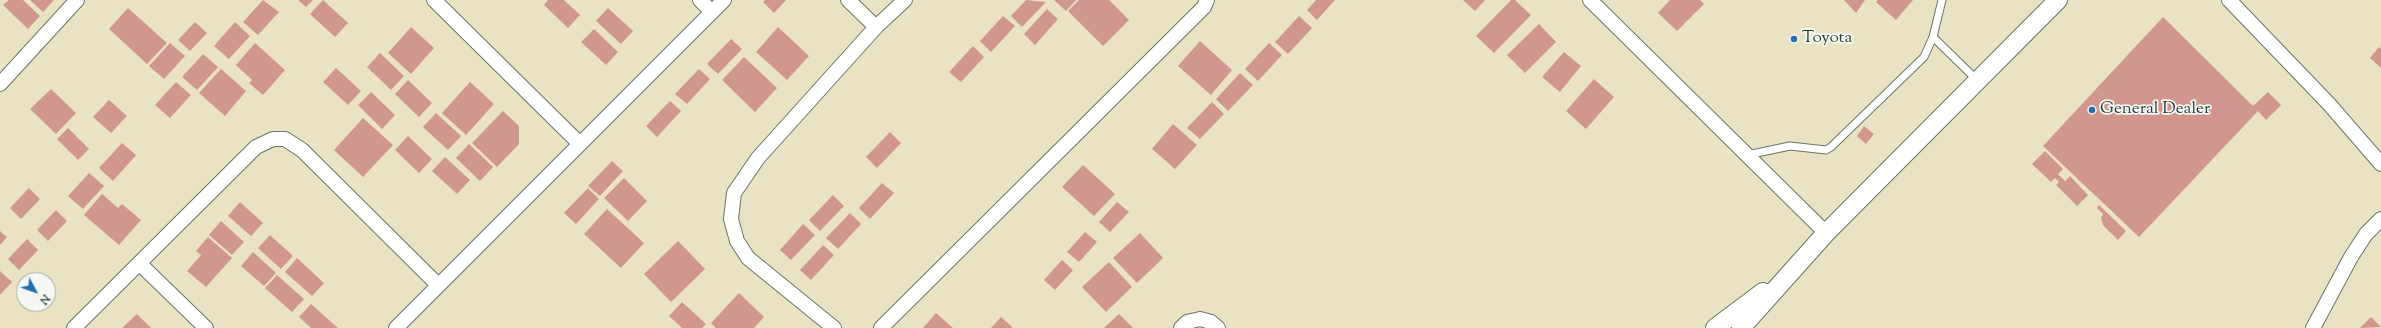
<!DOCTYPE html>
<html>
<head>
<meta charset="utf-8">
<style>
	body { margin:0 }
	#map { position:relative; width:2381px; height:328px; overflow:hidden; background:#e9e3c4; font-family:"Sorts Mill Goudy",serif }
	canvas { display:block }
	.north { position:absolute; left:16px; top:272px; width:40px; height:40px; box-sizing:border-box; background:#f6f6f2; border:1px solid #a0aca6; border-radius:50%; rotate:131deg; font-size:11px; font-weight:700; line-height:16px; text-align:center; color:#1f3d34 }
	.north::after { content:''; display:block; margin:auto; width:14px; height:18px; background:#1f6fb2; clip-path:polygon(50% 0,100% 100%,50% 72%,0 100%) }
</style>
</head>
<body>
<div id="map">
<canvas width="2381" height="328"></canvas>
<div class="north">N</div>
</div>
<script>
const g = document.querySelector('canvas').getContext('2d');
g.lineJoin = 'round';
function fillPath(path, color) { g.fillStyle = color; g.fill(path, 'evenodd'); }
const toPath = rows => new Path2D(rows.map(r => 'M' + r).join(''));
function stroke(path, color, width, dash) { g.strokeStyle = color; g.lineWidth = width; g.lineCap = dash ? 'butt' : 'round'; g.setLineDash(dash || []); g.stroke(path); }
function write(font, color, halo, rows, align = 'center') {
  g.font = font + ' "Sorts Mill Goudy",serif'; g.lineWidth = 3.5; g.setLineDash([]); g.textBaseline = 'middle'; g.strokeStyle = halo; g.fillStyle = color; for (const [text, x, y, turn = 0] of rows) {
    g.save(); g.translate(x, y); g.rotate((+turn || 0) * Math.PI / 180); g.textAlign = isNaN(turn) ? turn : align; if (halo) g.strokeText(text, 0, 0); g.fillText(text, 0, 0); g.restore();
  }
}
fillPath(toPath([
	[9,0,23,0,40,16,28,29,3,5],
	[30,0,54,0,43,12],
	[263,0,279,12,258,35,243,22],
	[298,0,313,0,306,7],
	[323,0,348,23,335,37,310,14],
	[548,0,564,0,580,15,568,28,544,5],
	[765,0,786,0,774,13,763,2],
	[1026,0,1046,2,1022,27,1011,16],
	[1054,0,1076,0,1066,11],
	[1079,0,1109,0,1129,20,1103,46,1068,11],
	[1316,0,1335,0,1317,20,1307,10],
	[1463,0,1485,0,1475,11],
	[1511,0,1515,0,1531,15,1494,53,1476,36],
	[1670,0,1700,0,1704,4,1677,31,1658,13],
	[1844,0,1865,0,1856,13],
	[1878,0,1913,0,1896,20,1876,2],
	[128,8,167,43,147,64,109,29],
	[608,8,633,31,621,44,596,21],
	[1047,9,1058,19,1035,45,1024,34],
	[1003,16,1015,26,991,52,980,41],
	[1299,16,1312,28,1288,54,1275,42],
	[2163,17,2253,106,2268,92,2281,105,2266,120,2258,111,2139,237,2043,146],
	[195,22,207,33,190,51,178,40],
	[235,22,250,36,229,59,214,46],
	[1539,24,1556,42,1525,73,1507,55],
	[411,27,434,48,411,74,388,53],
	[778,27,809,56,787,80,756,52],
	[594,29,618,52,606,65,581,42],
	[731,39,742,49,718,74,707,64],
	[1200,41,1232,70,1211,95,1178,66],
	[170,43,185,56,164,79,149,66],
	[255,43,285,70,263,95,249,83,252,80,236,65],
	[1269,43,1282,55,1258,81,1245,69],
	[973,46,984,57,961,82,949,72],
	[2379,47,2381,49,2381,68,2370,58],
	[1564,52,1581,66,1560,92,1542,77],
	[380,53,404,76,391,90,367,67],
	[203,54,218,67,197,90,182,77],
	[744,57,777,88,755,112,722,80],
	[336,68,361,91,348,105,323,82],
	[221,69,246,91,225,116,199,93],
	[699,69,710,79,687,104,675,94],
	[1240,73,1253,85,1228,111,1216,99],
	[1594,79,1614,97,1586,129,1566,111],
	[408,80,432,103,419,117,395,94],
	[176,82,191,95,170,118,155,105],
	[470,82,494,104,466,135,442,113],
	[51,89,76,113,56,134,30,109],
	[371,92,395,115,382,129,358,105],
	[109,100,127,116,111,133,93,117],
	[670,101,681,111,657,137,646,126],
	[1212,102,1224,114,1200,139,1187,128],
	[503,111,519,126,519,144,497,167,472,143],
	[436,113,461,136,448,150,423,127],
	[363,118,393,145,363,177,334,150],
	[1173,124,1197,145,1175,169,1152,149],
	[1864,126,1874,134,1866,144,1857,136],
	[68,128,89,149,78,160,57,139],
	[890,132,901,143,877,168,866,157],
	[408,136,432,159,419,173,395,150],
	[122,143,136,155,113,181,99,168],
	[469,144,493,167,480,181,456,158],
	[2045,151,2063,169,2058,174,2065,181,2070,176,2088,195,2077,206,2056,185,2059,182,2055,178,2051,182,2032,164],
	[445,157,470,180,457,194,432,171],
	[612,161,623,171,600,196,588,186],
	[1083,165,1115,194,1094,216,1062,187],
	[89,173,104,186,83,209,68,196],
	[624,178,647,201,628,221,604,198],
	[882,183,894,193,870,219,859,208],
	[29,188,40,199,21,219,10,208],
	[588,188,599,199,576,224,564,213],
	[102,194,118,208,122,204,141,220,119,245,84,215],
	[833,195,844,206,820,231,809,220],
	[240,202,263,223,251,236,228,216],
	[1117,202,1129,212,1110,232,1099,222],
	[2099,205,2126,231,2118,240,2103,225,2101,218,2103,214,2097,208],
	[607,209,644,243,621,268,584,234],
	[56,210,67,221,48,241,37,230],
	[850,213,861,224,838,249,826,238],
	[221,221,244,242,232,255,209,235],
	[803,224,815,235,791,260,780,250],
	[0,231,7,237,0,245],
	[1085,232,1097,242,1079,262,1067,252],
	[1140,233,1163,258,1137,283,1113,258],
	[270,235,293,256,281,269,258,248],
	[208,237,232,258,206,287,187,271,201,255,196,251],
	[27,239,38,250,19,270,8,259],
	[678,241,705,269,671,302,644,274],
	[823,245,834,255,811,280,800,270],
	[253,252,276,273,264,286,241,266],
	[297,258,324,283,312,296,285,272],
	[1062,260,1073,270,1055,290,1044,280],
	[1109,262,1132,287,1106,312,1082,287],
	[0,271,12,282,0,295],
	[277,275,304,299,292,312,265,288],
	[739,293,764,317,754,328,716,328,711,323],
	[682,302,706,324,702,328,682,328,669,316],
	[311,304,338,328,311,328,299,317],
	[936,313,953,328,923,328],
	[137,314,151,328,122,328],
	[1119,314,1133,328,1104,328],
	[1001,317,1012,327,1011,328,991,328],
	[2371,317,2381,327,2360,328]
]), '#d1978f');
const service = toPath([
	[1933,37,1977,80],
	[1747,155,1790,146,1826,150,1831,147,1924,57,1933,37,1942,0]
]);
const minor = toPath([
	[434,0,580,144],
	[700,0,712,12],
	[848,0,876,27],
	[1590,0,1826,233],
	[2229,0,2329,104,2381,164],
	[0,84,77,0],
	[139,263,206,328],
	[74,328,256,147,273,139,285,139,302,150,438,285],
	[396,328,724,0],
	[834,328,748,258,737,241,731,219,734,193,758,158,876,27,905,0],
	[881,328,1204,7,1207,0],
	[1181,328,1187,322,1200,319,1211,322,1218,328],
	[2313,328,2351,257,2366,234,2381,219]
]);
const tertiary = toPath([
	[1715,328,1763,292],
	[1741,328,1826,233,2058,0]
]);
stroke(service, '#676', 9);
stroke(minor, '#676', 16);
stroke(tertiary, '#676', 20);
stroke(service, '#fff', 7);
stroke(minor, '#fff', 14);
stroke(tertiary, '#fff', 18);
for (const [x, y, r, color] of [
	[1794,39,4,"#1f6fb2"],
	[2092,110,4,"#1f6fb2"]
]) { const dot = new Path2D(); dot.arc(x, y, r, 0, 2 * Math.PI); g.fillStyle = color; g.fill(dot); stroke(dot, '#f6f6f2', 1.5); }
write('17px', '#1f3d34', '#f6f6f2', [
	["Toyota",1802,39],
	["General Dealer",2100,110]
], 'left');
</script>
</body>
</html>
